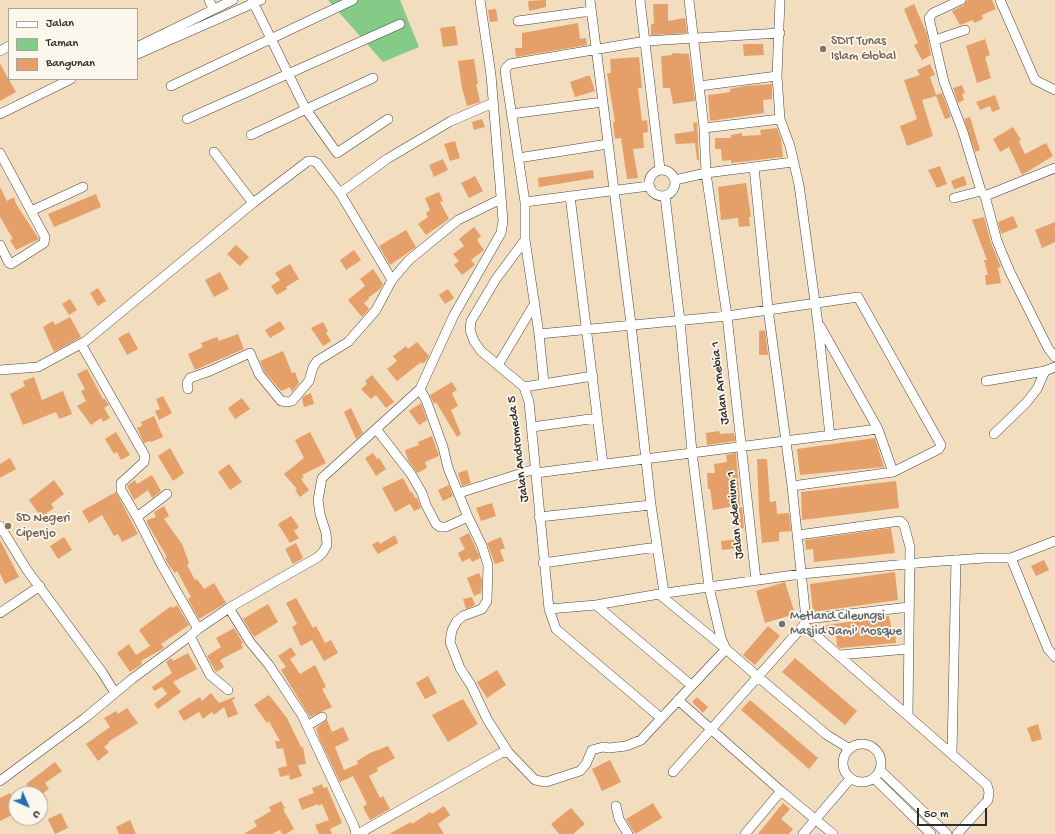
<!DOCTYPE html>
<html>
<head>
<meta charset="utf-8">
<style>
	body { margin:0 }
	#map { position:relative; width:1055px; height:834px; overflow:hidden; background:#f2ddbe; font-family:"Gochi Hand",sans-serif }
	canvas { display:block }
	.legend { position:absolute; left:8px; top:8px; width:130px; height:72px; box-sizing:border-box; background:#fbf7ec; border:1px solid #a8a59f; margin:0; padding:5px 7px; list-style:none; font-size:12px; color:#2b2b2b }
	.legend li { display:flex; align-items:center; gap:8px; height:20px }
	.legend b { width:20px; border:1px solid #a8a59f }
	.north { position:absolute; left:8px; top:786px; width:40px; height:40px; box-sizing:border-box; background:#fbf7ec; border:1px solid #a8a59f; border-radius:50%; rotate:135deg; font-size:11px; font-weight:700; line-height:16px; text-align:center; color:#2b2b2b }
	.north::after { content:''; display:block; margin:auto; width:14px; height:18px; background:#1f6fb2; clip-path:polygon(50% 0,100% 100%,50% 72%,0 100%) }
	.scale { position:absolute; left:917px; top:808px; width:70px; height:18px; box-sizing:border-box; border:2px solid #2b2b2b; border-top:0; padding-left:5px; font-size:12px; line-height:14px; white-space:nowrap; color:#2b2b2b; -webkit-text-stroke:3px #fbf7ec; paint-order:stroke }
</style>
</head>
<body>
<div id="map">
<canvas width="1055" height="834"></canvas>
<ul class="legend">
<li><b style="height:5px;background:#fff"></b>Jalan</li>
<li><b style="height:11px;background:#83cb87"></b>Taman</li>
<li><b style="height:11px;background:#e59f68"></b>Bangunan</li>
</ul>
<div class="north">U</div>
<div class="scale">50 m</div>
</div>
<script>
const g = document.querySelector('canvas').getContext('2d');
g.lineJoin = 'round';
function fillPath(path, color) { g.fillStyle = color; g.fill(path, 'evenodd'); }
const toPath = rows => new Path2D(rows.map(r => 'M' + r).join(''));
function stroke(path, color, width, dash) { g.strokeStyle = color; g.lineWidth = width; g.lineCap = dash ? 'butt' : 'round'; g.setLineDash(dash || []); g.stroke(path); }
function write(font, color, halo, rows, align = 'center') {
  g.font = font + ' "Gochi Hand",sans-serif'; g.lineWidth = 3.5; g.setLineDash([]); g.textBaseline = 'middle'; g.strokeStyle = halo; g.fillStyle = color; for (const [text, x, y, turn = 0] of rows) {
    g.save(); g.translate(x, y); g.rotate((+turn || 0) * Math.PI / 180); g.textAlign = isNaN(turn) ? turn : align; if (halo) g.strokeText(text, 0, 0); g.fillText(text, 0, 0); g.restore();
  }
}
fillPath(toPath([
	[328,0,400,0,419,47,383,62]
]), '#83cb87');
fillPath(toPath([
	[546,0,546,7,529,11,528,1],
	[967,0,992,0,996,9,982,15,983,19,974,23,973,20,960,25,952,11,964,5],
	[653,4,668,4,668,21,685,18,687,33,651,35,651,24,654,24],
	[914,4,927,34,931,55,922,60,914,45,918,43,904,9],
	[496,9,498,21,490,22,488,10],
	[578,23,580,39,586,38,587,45,516,57,515,48,522,48,522,33],
	[455,26,458,45,443,47,440,28],
	[985,39,990,55,985,57,991,78,977,83,966,46],
	[743,44,763,44,764,55,744,56],
	[672,53,689,54,695,101,673,104,670,88,663,88,661,56,672,55],
	[639,57,642,88,638,88,642,121,647,120,648,132,643,133,644,148,633,149,638,178,627,179,621,138,615,139,613,122,615,122,607,73,611,73,610,59],
	[474,59,478,84,476,84,480,102,467,106,462,88,458,61],
	[0,64,16,92,0,101],
	[930,64,935,75,930,77,936,95,942,93,951,117,945,119,936,96,922,100,933,136,907,146,900,126,917,119,904,80,920,75,917,70],
	[587,76,590,76,595,91,575,97,570,82],
	[772,84,772,99,763,100,764,113,710,121,708,95,724,93,730,92,730,89,745,86],
	[962,85,965,93,962,94,964,100,958,103,953,88],
	[995,95,1000,109,992,112,990,106,980,110,976,102],
	[970,117,980,150,975,152,964,119],
	[482,119,485,127,474,130,472,122],
	[697,122,699,160,697,160,695,143,676,144,674,134,694,131,693,123],
	[1013,127,1021,140,1019,142,1025,154,1046,143,1053,156,1022,175,1009,147,1000,152,993,139],
	[777,128,781,139,783,157,731,163,731,160,722,161,721,149,715,149,715,138,731,138,731,135,742,133,742,136,761,135,760,130],
	[455,141,460,158,450,161,444,144],
	[443,159,448,170,434,177,429,165],
	[940,166,947,184,937,188,928,170],
	[593,170,594,178,539,187,538,178],
	[475,176,483,191,469,198,461,183],
	[964,176,967,185,954,189,951,181],
	[746,183,751,217,749,217,750,226,739,227,738,218,721,220,718,187],
	[0,187,7,201,14,197,16,204,39,239,16,250,10,240,13,239,0,217],
	[439,192,443,201,440,202,449,219,426,235,418,224,428,217,426,213,430,210,425,198],
	[96,194,101,207,54,227,48,214],
	[1013,216,1018,227,1001,234,998,222],
	[984,217,991,243,1001,267,998,268,1001,283,986,285,985,275,988,275,984,260,987,260,972,220],
	[1055,222,1055,242,1042,248,1035,230],
	[474,227,481,236,477,240,484,250,471,260,475,265,462,275,454,265,459,261,453,254,464,246,459,239],
	[406,230,416,247,390,265,379,246],
	[236,245,249,257,240,266,227,254],
	[354,250,361,260,346,270,340,260],
	[290,264,299,279,286,287,287,289,277,295,271,286,280,280,275,273],
	[373,269,383,284,380,289,368,298,369,299,364,303,369,309,362,317,348,300,365,286,360,279],
	[220,272,229,289,214,297,205,280],
	[98,288,106,301,98,306,90,293],
	[448,289,454,298,445,304,439,295],
	[70,299,77,310,69,315,62,304],
	[70,317,81,337,54,352,43,327,53,321,55,325],
	[280,321,285,329,270,338,265,330],
	[323,322,328,331,326,333,331,341,323,346,311,328],
	[765,330,768,355,759,355,759,331],
	[129,332,138,349,127,355,118,338],
	[238,334,244,349,195,370,188,354,203,347,201,343,217,337,219,341],
	[417,342,429,356,426,361,422,364,421,362,397,381,387,369,397,361,393,356,406,346,408,349],
	[283,351,292,373,295,372,299,383,292,392,290,387,281,391,264,371,260,361],
	[87,369,103,399,104,398,109,405,104,408,110,418,103,422,101,418,91,425,77,406,86,401,81,391,85,389,77,374],
	[372,375,394,402,386,408,376,395,371,399,361,389,367,384,365,381],
	[34,377,42,400,63,391,72,414,59,419,56,412,23,425,10,394,25,386,23,381],
	[452,382,457,390,452,393,458,406,451,410,461,434,457,437,436,402,434,404,430,395],
	[311,393,314,404,304,407,302,399,304,396],
	[163,396,172,413,159,420,155,411,160,409,156,399],
	[242,398,250,409,235,419,228,408],
	[421,403,427,420,419,425,409,411],
	[351,408,363,433,356,439,344,412],
	[154,416,163,437,151,442,150,441,144,443,137,428,142,426,141,422],
	[719,431,720,434,734,433,735,441,707,445,706,433],
	[116,432,130,455,121,460,117,452,114,454,105,439],
	[310,432,326,463,302,475,304,477,301,479,309,490,300,497,295,490,297,489,284,474,304,458,295,440],
	[432,436,439,456,425,462,427,468,417,473,408,460,405,450,419,445,418,442],
	[875,438,884,467,800,475,797,449],
	[170,448,184,473,173,481,158,456],
	[373,453,377,459,379,458,386,469,376,476,365,458],
	[736,453,740,505,713,510,710,489,708,489,707,473,715,473,714,464,727,462,726,455],
	[10,458,16,469,0,478,0,464],
	[757,459,767,459,770,502,776,501,777,514,789,513,791,531,779,532,779,541,762,543,759,511],
	[229,464,242,482,230,490,218,472],
	[467,470,471,483,462,486,458,473],
	[152,475,161,491,152,498,148,490,134,500,127,486,135,480,137,484],
	[403,478,411,493,412,492,415,498,417,497,421,508,414,511,410,504,395,512,382,488],
	[54,480,64,494,51,504,54,508,41,517,29,500],
	[896,481,899,508,802,520,801,492],
	[449,485,453,496,443,501,438,490],
	[116,492,138,534,122,542,118,534,114,536,102,515,89,523,82,511],
	[492,503,496,516,481,521,476,508],
	[164,506,169,516,164,519,182,544,189,563,187,565,195,580,197,579,204,589,214,583,226,603,199,619,188,599,191,597,177,571,175,573,170,567,165,558,167,557,147,523,147,520,156,517,154,512],
	[742,507,744,528,736,529,734,508],
	[291,516,299,527,294,531,299,538,290,543,278,524],
	[891,528,895,553,814,562,813,549,806,550,805,540],
	[469,533,480,558,472,562,470,558,462,562,458,553,465,549,459,538],
	[395,535,398,543,378,554,372,545,378,541,380,544],
	[64,537,72,550,58,559,50,546],
	[501,537,505,548,500,550,504,561,495,564,487,543],
	[737,539,738,548,722,550,721,541],
	[0,540,19,577,5,584,0,573],
	[296,543,303,558,293,564,285,549],
	[1044,560,1049,570,1036,576,1031,566],
	[895,572,898,600,813,612,810,584],
	[479,573,482,580,481,593,474,596,467,578],
	[785,582,795,614,765,623,756,591],
	[472,597,475,605,466,609,463,599],
	[296,598,313,628,316,626,325,643,331,640,338,653,324,661,312,640,301,646,292,627,297,624,286,603],
	[268,604,278,622,254,637,243,619],
	[177,605,189,625,161,644,164,648,141,661,142,664,130,672,117,653,129,644,136,655,150,646,139,630,171,606,173,608],
	[889,616,892,631,895,630,896,643,840,648,837,646,836,633,824,635,822,633,821,626],
	[768,626,780,636,755,665,743,655],
	[234,628,243,643,241,644,243,648,220,660,224,667,216,672,207,656,221,647,216,638],
	[291,647,296,655,290,659,300,674,315,665,326,687,322,689,332,707,310,717,281,670,286,667,278,656],
	[188,653,197,669,173,682,181,692,158,709,154,704,167,694,162,687,154,691,152,687,172,673,166,662,171,658,173,661],
	[795,658,857,711,845,725,782,672],
	[497,670,506,685,487,698,477,682],
	[428,676,437,693,425,699,416,683],
	[211,693,219,703,234,697,235,699,232,700,238,714,228,718,224,707,214,715,212,712,203,719,199,712,184,721,178,711,200,697,202,701],
	[269,695,287,718,301,747,303,747,306,764,298,765,302,776,290,780,289,775,280,777,278,768,287,766,283,748,277,749,275,741,280,741,269,721,267,723,254,705],
	[697,697,708,707,703,713,692,702],
	[463,699,478,724,448,742,432,715],
	[750,700,818,758,809,769,741,710],
	[127,708,138,723,108,742,109,743,104,747,109,752,98,761,86,744,110,727,104,718,116,711,118,714],
	[327,720,332,732,343,727,349,740,335,747,344,770,358,764,357,761,370,753,388,746,395,758,377,768,378,771,369,776,380,798,383,796,390,809,370,820,363,807,367,804,353,776,340,782,319,738,316,728],
	[1038,724,1042,739,1032,742,1027,728],
	[610,760,621,782,602,791,592,769],
	[55,762,62,771,45,783,49,789,42,794,33,794,26,784],
	[322,784,323,788,327,787,342,823,330,829,332,834,319,834,315,825,329,820,322,804,318,806,318,804,302,810,298,799,314,793,312,788],
	[10,793,16,804,16,813,0,821,0,798],
	[281,801,285,808,283,809,294,829,286,834,282,834,280,830,272,834,244,834,257,826,254,821,271,811,269,807],
	[653,803,662,818,635,834,626,819],
	[783,803,790,809,781,819,793,829,789,834,758,834],
	[444,806,450,815,438,824,444,834,389,834,411,822,412,824,430,812,432,814],
	[571,808,585,824,573,834,559,834,551,824],
	[61,813,68,828,55,834,48,819],
	[130,820,136,834,119,834,116,827]
]), '#e59f68');
const minor = toPath([
	[209,0,213,9],
	[252,0,305,108,337,153,388,119],
	[590,0,631,324,651,505,664,593],
	[640,0,660,169],
	[689,0,704,128,706,173,727,316,756,580],
	[780,0,777,76,780,119,790,146,799,185,818,324,830,436],
	[961,0,933,13,929,18,944,82,963,132,981,191,985,196,997,241,1010,272,1048,348,1055,357],
	[1000,0,1035,80,1055,90],
	[518,21,591,11],
	[935,40,965,30],
	[137,47,233,0],
	[0,51,9,46],
	[138,54,261,0],
	[171,86,353,0],
	[699,86,777,76],
	[0,114,71,79],
	[511,114,603,102],
	[187,119,400,24],
	[704,128,780,119],
	[251,135,373,78],
	[214,152,253,203],
	[0,153,45,237,44,243,11,264,9,263,0,245],
	[518,158,608,144],
	'649 183a13 13 0 1 1 26 0a13 13 0 1 1-26 0Z',
	[675,180,706,173,793,162],
	[340,193,387,159,451,121,493,103],
	[570,196,603,464],
	[665,196,680,321,692,452,709,587,721,638,726,649,757,676,827,735,850,749],
	[985,196,1055,168],
	[954,198,981,191],
	[525,202,649,186],
	[31,211,83,187],
	[525,240,496,279,471,321,470,330,474,341,481,351,524,387,529,402,549,609,556,629,661,718],
	[820,326,878,429,893,472],
	[539,334,727,316,858,297,941,445,939,449,893,472,792,486],
	[81,344,145,456,144,462,121,483,121,490,137,517,161,564,198,629],
	[498,365,535,303],
	[0,370,38,367,86,341,253,203,308,161,313,161,317,163,340,193,392,280],
	[986,381,1045,371],
	[544,383,539,334,525,240,525,202,505,71,506,68,510,64,646,41,780,33],
	[524,387,593,376],
	[188,389,187,383,190,378,210,371,250,353,259,374,281,401,288,402,292,401,309,381,313,367,317,361,348,342,376,310,392,280,409,260,458,220,501,199],
	[532,427,597,418],
	[377,430,411,474,422,493,426,505,436,524,440,527,446,527,468,517,448,468,443,447,426,400,420,389],
	[994,434,1026,403,1037,389,1045,371,1055,367],
	[536,473,878,429],
	[459,493,535,469],
	[137,517,167,494],
	[468,517,482,546,488,565,487,601,482,609,463,616,457,621,452,630,450,642,460,668,471,685,487,719,508,752],
	[539,517,651,505],
	[0,526,27,570,102,672,115,693],
	[798,535,900,521,904,525,910,547,908,714],
	[1011,558,1048,649,1055,657],
	[543,563,657,547],
	[596,605,691,685],
	[229,608,250,642,269,665,302,715,354,826,356,834],
	[549,609,596,605,659,594,801,574,928,562,985,558,1011,558,1055,541],
	[0,613,40,586],
	[806,619,909,607],
	[804,625,987,785,989,792,988,800,957,834],
	[190,636,210,675,228,690],
	[839,655,908,649],
	[678,700,781,791,833,834],
	[307,726,322,717],
	'843 763a19 19 0 1 1 38 0a19 19 0 1 1-38 0Z',
	[952,753,956,560],
	[881,771,947,834],
	[673,772,804,625,806,619,792,486,768,309,754,167],
	[875,779,931,834],
	[0,781,85,718,132,679,190,636,198,629,229,608,318,557,323,552,327,545,326,533,320,514,318,500,322,478,420,389,454,315,501,233,503,221,491,75,480,0],
	[616,806,619,819,628,834],
	[358,834,501,753,508,752,535,780,546,782,580,771,586,764,592,750,603,747,609,748,626,746,641,740,726,649,659,594],
	[745,834,781,791],
	[803,834,850,779]
]);
stroke(minor, '#494641', 10);
stroke(minor, '#fff', 9);
for (const [x, y, r, color] of [
	[823,49,4,"#8d6e63"],
	[8,526,4,"#8d6e63"],
	[782,624,4,"#6b7280"]
]) { const dot = new Path2D(); dot.arc(x, y, r, 0, 2 * Math.PI); g.fillStyle = color; g.fill(dot); stroke(dot, '#fbf7ec', 1.5); }
write('13px', '#785e54', '#fbf7ec', [
	["SDIT Tunas",831,42],
	["Islam Global",831,57],
	["SD Negeri",16,519],
	["Cipenjo",16,534]
], 'left');
write('13px', '#2b2b2b', '#fbf7ec', [
	["Jalan Arnebia 1",721,383,-97],
	["Jalan Andromeda 5",519,449,-97],
	["Jalan Adenium 1",736,515,-96]
]);
write('13px', '#5b616d', '#fbf7ec', [
	["Metland Cileungsi",790,617],
	["Masjid Jami' Mosque",790,632]
], 'left');
</script>
</body>
</html>
